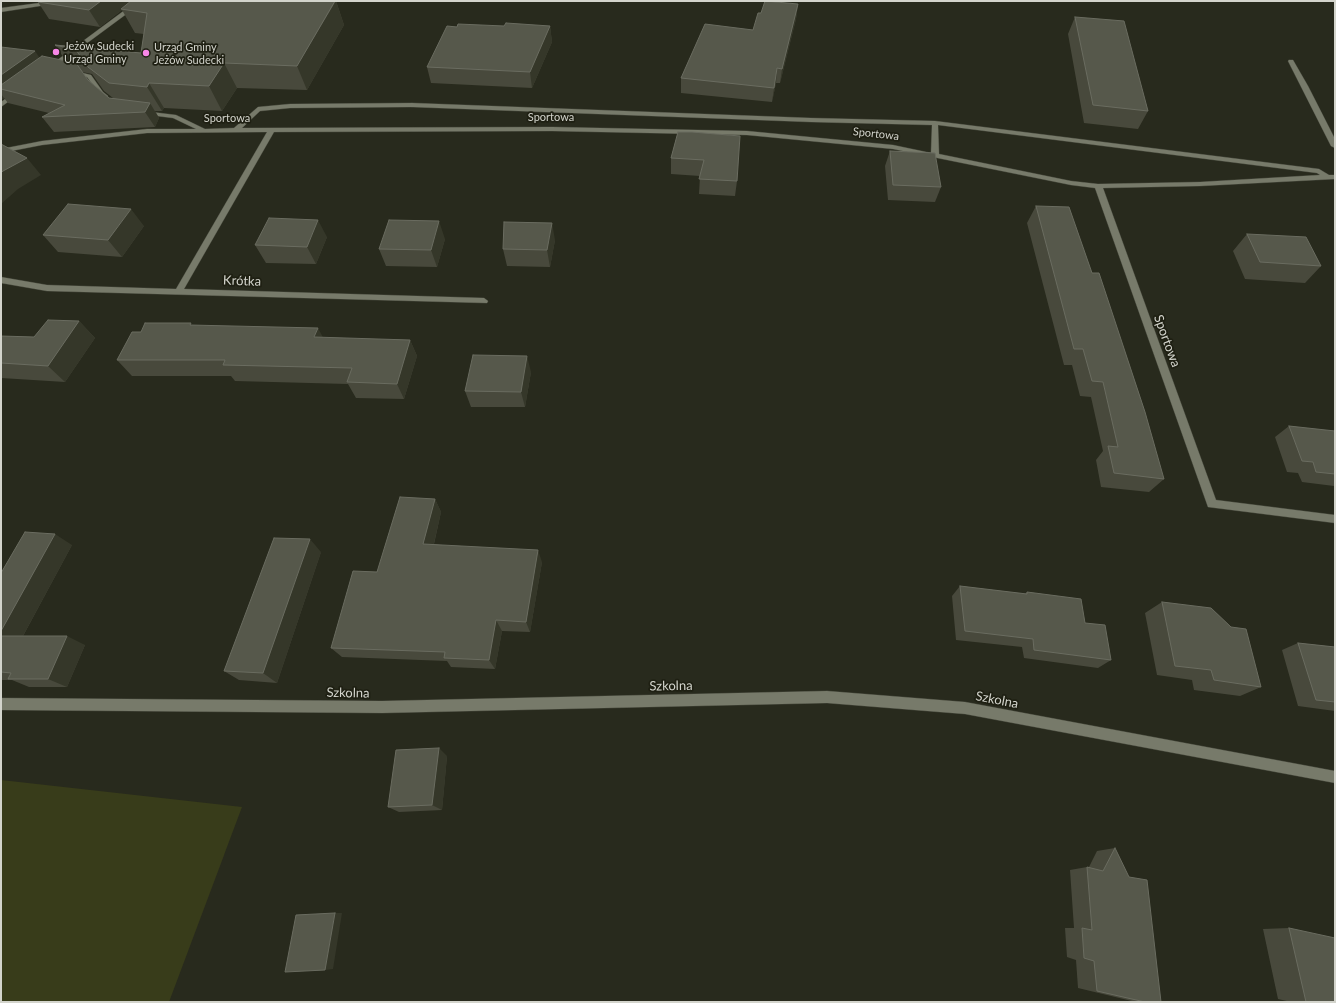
<!DOCTYPE html>
<html>
<head>
<meta charset="utf-8">
<style>
	body { margin:0 }
	#map { position:relative; width:1336px; height:1003px; overflow:hidden; background:#282a1d; font-family:Lato,sans-serif }
	canvas { display:block }
	.frame { position:absolute; inset:0; border:2px solid #d3d4cc; pointer-events:none }
</style>
</head>
<body>
<div id="map">
<canvas width="1336" height="1003"></canvas>
<div class="frame"></div>
</div>
<script>
const g = document.querySelector('canvas').getContext('2d');
g.lineJoin = 'round';
function fillPath(path, color) { g.fillStyle = color; g.fill(path, 'evenodd'); }
const toPath = rows => new Path2D(rows.map(r => 'M' + r).join(''));
function stroke(path, color, width, dash) { g.strokeStyle = color; g.lineWidth = width; g.lineCap = dash ? 'butt' : 'round'; g.setLineDash(dash || []); g.stroke(path); }
function write(font, color, halo, rows, align = 'center') {
  g.font = font + ' Lato,sans-serif'; g.lineWidth = 3.5; g.setLineDash([]); g.textBaseline = 'middle'; g.strokeStyle = halo; g.fillStyle = color; for (const [text, x, y, turn = 0] of rows) {
    g.save(); g.translate(x, y); g.rotate((+turn || 0) * Math.PI / 180); g.textAlign = isNaN(turn) ? turn : align; if (halo) g.strokeText(text, 0, 0); g.fillText(text, 0, 0); g.restore();
  }
}
fillPath(toPath([
	[1,780,242,807,169,1002,1,1002]
]), '#383c1a');
const minor = toPath([
	[54,1,78,1,75,3,40,6,1,12,1,8,54,1],
	[137,1,144,1,52,69,48,69,48,67,137,1],
	[1289,60,1293,60,1308,86,1335,139,1335,148,1331,146,1288,61,1289,60],
	[71,70,91,75,103,92,108,96,108,98,104,98,99,94,87,77,69,73,68,72,71,70],
	[15,92,20,93,1,107,1,102,15,92],
	[412,103,811,118,935,121,1319,169,1329,175,1335,175,1335,179,1200,186,1103,188,1216,500,1335,515,1335,523,1208,507,1095,188,1071,185,893,149,747,135,552,131,274,132,184,289,484,298,488,301,487,303,47,291,1,283,1,277,47,285,176,289,267,132,147,133,42,145,1,153,1,149,42,141,147,129,196,129,173,118,141,114,141,112,143,111,176,115,205,129,234,128,258,107,290,104,412,103],
	[412,107,811,122,932,125,931,153,893,145,747,131,552,127,242,128,260,111,290,108,412,107],
	[938,125,1317,173,1320,175,1200,182,1098,184,1071,181,939,154,938,125],
	[827,691,965,702,1335,771,1335,783,965,714,827,703,382,713,1,710,1,698,382,701,827,691]
]);
stroke(minor, '#434539', 1);
fillPath(minor, '#777a6a');
fillPath(toPath([
	[38,1,129,1,129,3,336,1,344,25,307,90,237,88,222,111,164,108,162,111,155,111,159,118,155,127,54,132,42,117,49,113,8,103,4,98,1,100,1,47,40,58,66,61,55,45,141,53,144,34,135,33,122,10,100,27,49,19,38,2],
	[82,72,92,74,104,91,113,98,109,98,88,80],
	[798,4,796,19,780,83,776,83,772,102,681,93,681,78,753,30,761,13],
	[1075,17,1148,111,1138,129,1084,123,1068,34],
	[504,26,550,26,552,42,532,88,431,83,427,67,457,27],
	[678,132,737,181,735,196,699,194,700,176,671,174,671,158],
	[890,151,941,187,935,202,888,200,885,166],
	[1036,206,1164,479,1149,492,1101,487,1096,460,1103,451,1091,397,1080,396,1072,365,1064,365,1027,223],
	[144,226,122,257,58,252,43,235],
	[1247,234,1321,266,1305,283,1245,279,1233,251],
	[327,237,316,264,266,263,255,245],
	[445,239,437,267,386,266,379,249],
	[555,240,550,267,507,266,503,249],
	[79,321,95,338,65,382,1,378,1,336,34,337],
	[193,325,323,338,410,340,417,356,404,399,356,398,348,384,235,381,231,376,132,376,117,360,141,332],
	[531,372,525,407,471,407,465,391],
	[1289,426,1335,432,1335,487,1334,486,1302,482,1298,473,1287,472,1275,437],
	[435,499,441,512,434,544,542,562,530,632,502,631,495,669,451,667,447,661,342,657,331,648,377,572],
	[72,545,23,636,85,645,67,687,29,687,12,680,1,680,1,573],
	[321,552,277,683,239,680,224,671],
	[960,586,1025,594,1027,592,1085,623,1111,660,1098,668,1024,658,1022,647,956,640,952,596],
	[1162,602,1261,687,1240,696,1194,690,1192,680,1157,675,1145,613],
	[1298,643,1335,647,1335,711,1298,706,1282,650],
	[447,756,442,810,399,812,388,807],
	[1115,848,1161,1002,1136,1002,1078,988,1076,960,1067,957,1065,928,1074,928,1070,870,1087,867,1089,867,1097,851],
	[1289,928,1335,1002,1291,1002,1278,999,1263,929]
]), '#48493c');
fillPath(toPath([
	[101,1,129,1,129,5,121,9,122,10,100,27,89,10],
	[336,1,344,25,307,90,297,66],
	[798,4,796,19,780,83,782,69],
	[550,26,552,42,532,88,530,72],
	[35,51,46,67,1,89,1,75],
	[224,63,237,88,222,111,209,86],
	[777,68,776,83,772,102,774,88],
	[149,83,164,108,162,111,147,87],
	[1,94,4,98,1,100],
	[150,103,159,118,155,127,145,112],
	[27,158,41,175,18,189,1,204,1,173,3,171],
	[131,209,144,226,122,257,108,240],
	[318,220,327,237,316,264,307,247],
	[439,221,445,239,437,267,431,250],
	[552,223,555,240,550,267,547,250],
	[79,321,95,338,65,382,48,366],
	[318,328,327,345,314,337],
	[410,340,417,356,404,399,397,384],
	[527,356,531,372,525,407,521,392],
	[435,499,441,512,431,556,423,544],
	[55,534,72,545,18,645,1,637,1,631],
	[310,539,321,552,277,683,263,673],
	[538,550,542,562,530,632,526,622],
	[496,620,502,631,495,669,489,660],
	[67,636,85,645,67,687,48,679],
	[439,748,447,756,442,810,432,805],
	[335,913,342,913,333,969,325,970]
]), '#353729');
const building = toPath([
	[38,1,101,1,89,10,38,2,38,1],
	[131,1,335,1,297,66,224,63,209,86,149,83,147,87,109,83,88,67,76,50,55,45,141,53,147,13,121,9,131,1],
	[765,1,798,4,782,69,777,68,774,88,681,78,705,24,753,30,758,13,761,13,765,1],
	[1075,17,1124,21,1148,111,1093,105,1075,17],
	[506,23,550,26,530,72,427,67,447,26,457,27,458,24,504,26,506,23],
	[1,47,35,51,1,75,1,47],
	[42,56,76,63,88,80,109,98,150,103,145,112,42,117,65,105,1,89,1,85,42,56],
	[678,132,692,132,740,136,737,181,699,179,704,160,671,158,678,132],
	[1,144,27,158,3,171,1,173,1,144],
	[890,151,935,153,941,187,893,185,890,151],
	[68,204,131,209,108,240,43,235,68,204],
	[1036,206,1069,207,1092,273,1099,273,1145,412,1164,479,1114,473,1108,446,1118,447,1103,382,1092,381,1083,349,1074,349,1036,206],
	[269,218,318,220,307,247,255,245,269,218],
	[389,220,439,221,431,250,379,249,389,220],
	[504,222,552,223,547,250,503,249,504,222],
	[1247,234,1306,237,1321,266,1260,262,1247,234],
	[48,320,79,321,48,366,1,363,1,336,34,337,48,320],
	[145,323,191,323,190,325,318,328,314,337,410,340,397,384,347,382,352,368,223,365,225,360,117,360,132,332,141,332,145,323],
	[473,355,527,356,521,392,465,391,473,355],
	[1289,426,1335,431,1335,474,1316,472,1313,462,1302,461,1289,426],
	[400,497,435,499,423,544,538,550,526,622,496,620,489,660,444,658,445,652,331,648,353,571,377,572,400,497],
	[25,532,55,534,1,631,1,573,25,532],
	[274,538,310,539,263,673,224,671,274,538],
	[960,586,1027,594,1027,592,1081,599,1085,623,1105,625,1111,660,1034,650,1033,639,965,631,960,586],
	[1162,602,1211,608,1231,627,1246,629,1261,687,1214,680,1211,670,1175,666,1162,602],
	[1,636,67,636,48,679,8,679,11,673,1,672,1,636],
	[1298,643,1335,647,1335,702,1316,700,1298,643],
	[439,748,432,805,388,807,396,750,439,748],
	[1115,848,1129,877,1147,880,1161,1002,1145,1002,1097,991,1094,961,1084,958,1082,928,1092,930,1087,867,1103,871,1115,848],
	[335,913,325,970,285,972,296,915,335,913],
	[1289,928,1335,938,1335,1002,1306,1002,1289,928]
]);
fillPath(building, '#56584b');
stroke(building, '#6a6c60', 1);
for (const [x, y, r, color] of [
	[56,52,4,"#f987e8"],
	[146,53,4,"#f987e8"]
]) { const dot = new Path2D(); dot.arc(x, y, r, 0, 2 * Math.PI); g.fillStyle = color; g.fill(dot); stroke(dot, '#1f2013', 1.5); }
write('11px', '#d3d4cc', '#1f2013', [
	["Jeżów Sudecki",64,46],
	["Urząd Gminy",64,59],
	["Urząd Gminy",154,47],
	["Jeżów Sudecki",154,60]
], 'left');
write('11px', '#d3d4cc', '#1f2013', [
	["Sportowa",551,117],
	["Sportowa",227,118],
	["Sportowa",876,134,6]
]);
write('13px', '#d3d4cc', '#1f2013', [
	["Krótka",242,281,2],
	["Sportowa",1167,341,70],
	["Szkolna",671,686,-1],
	["Szkolna",348,693,1],
	["Szkolna",997,700,11]
]);
</script>
</body>
</html>
